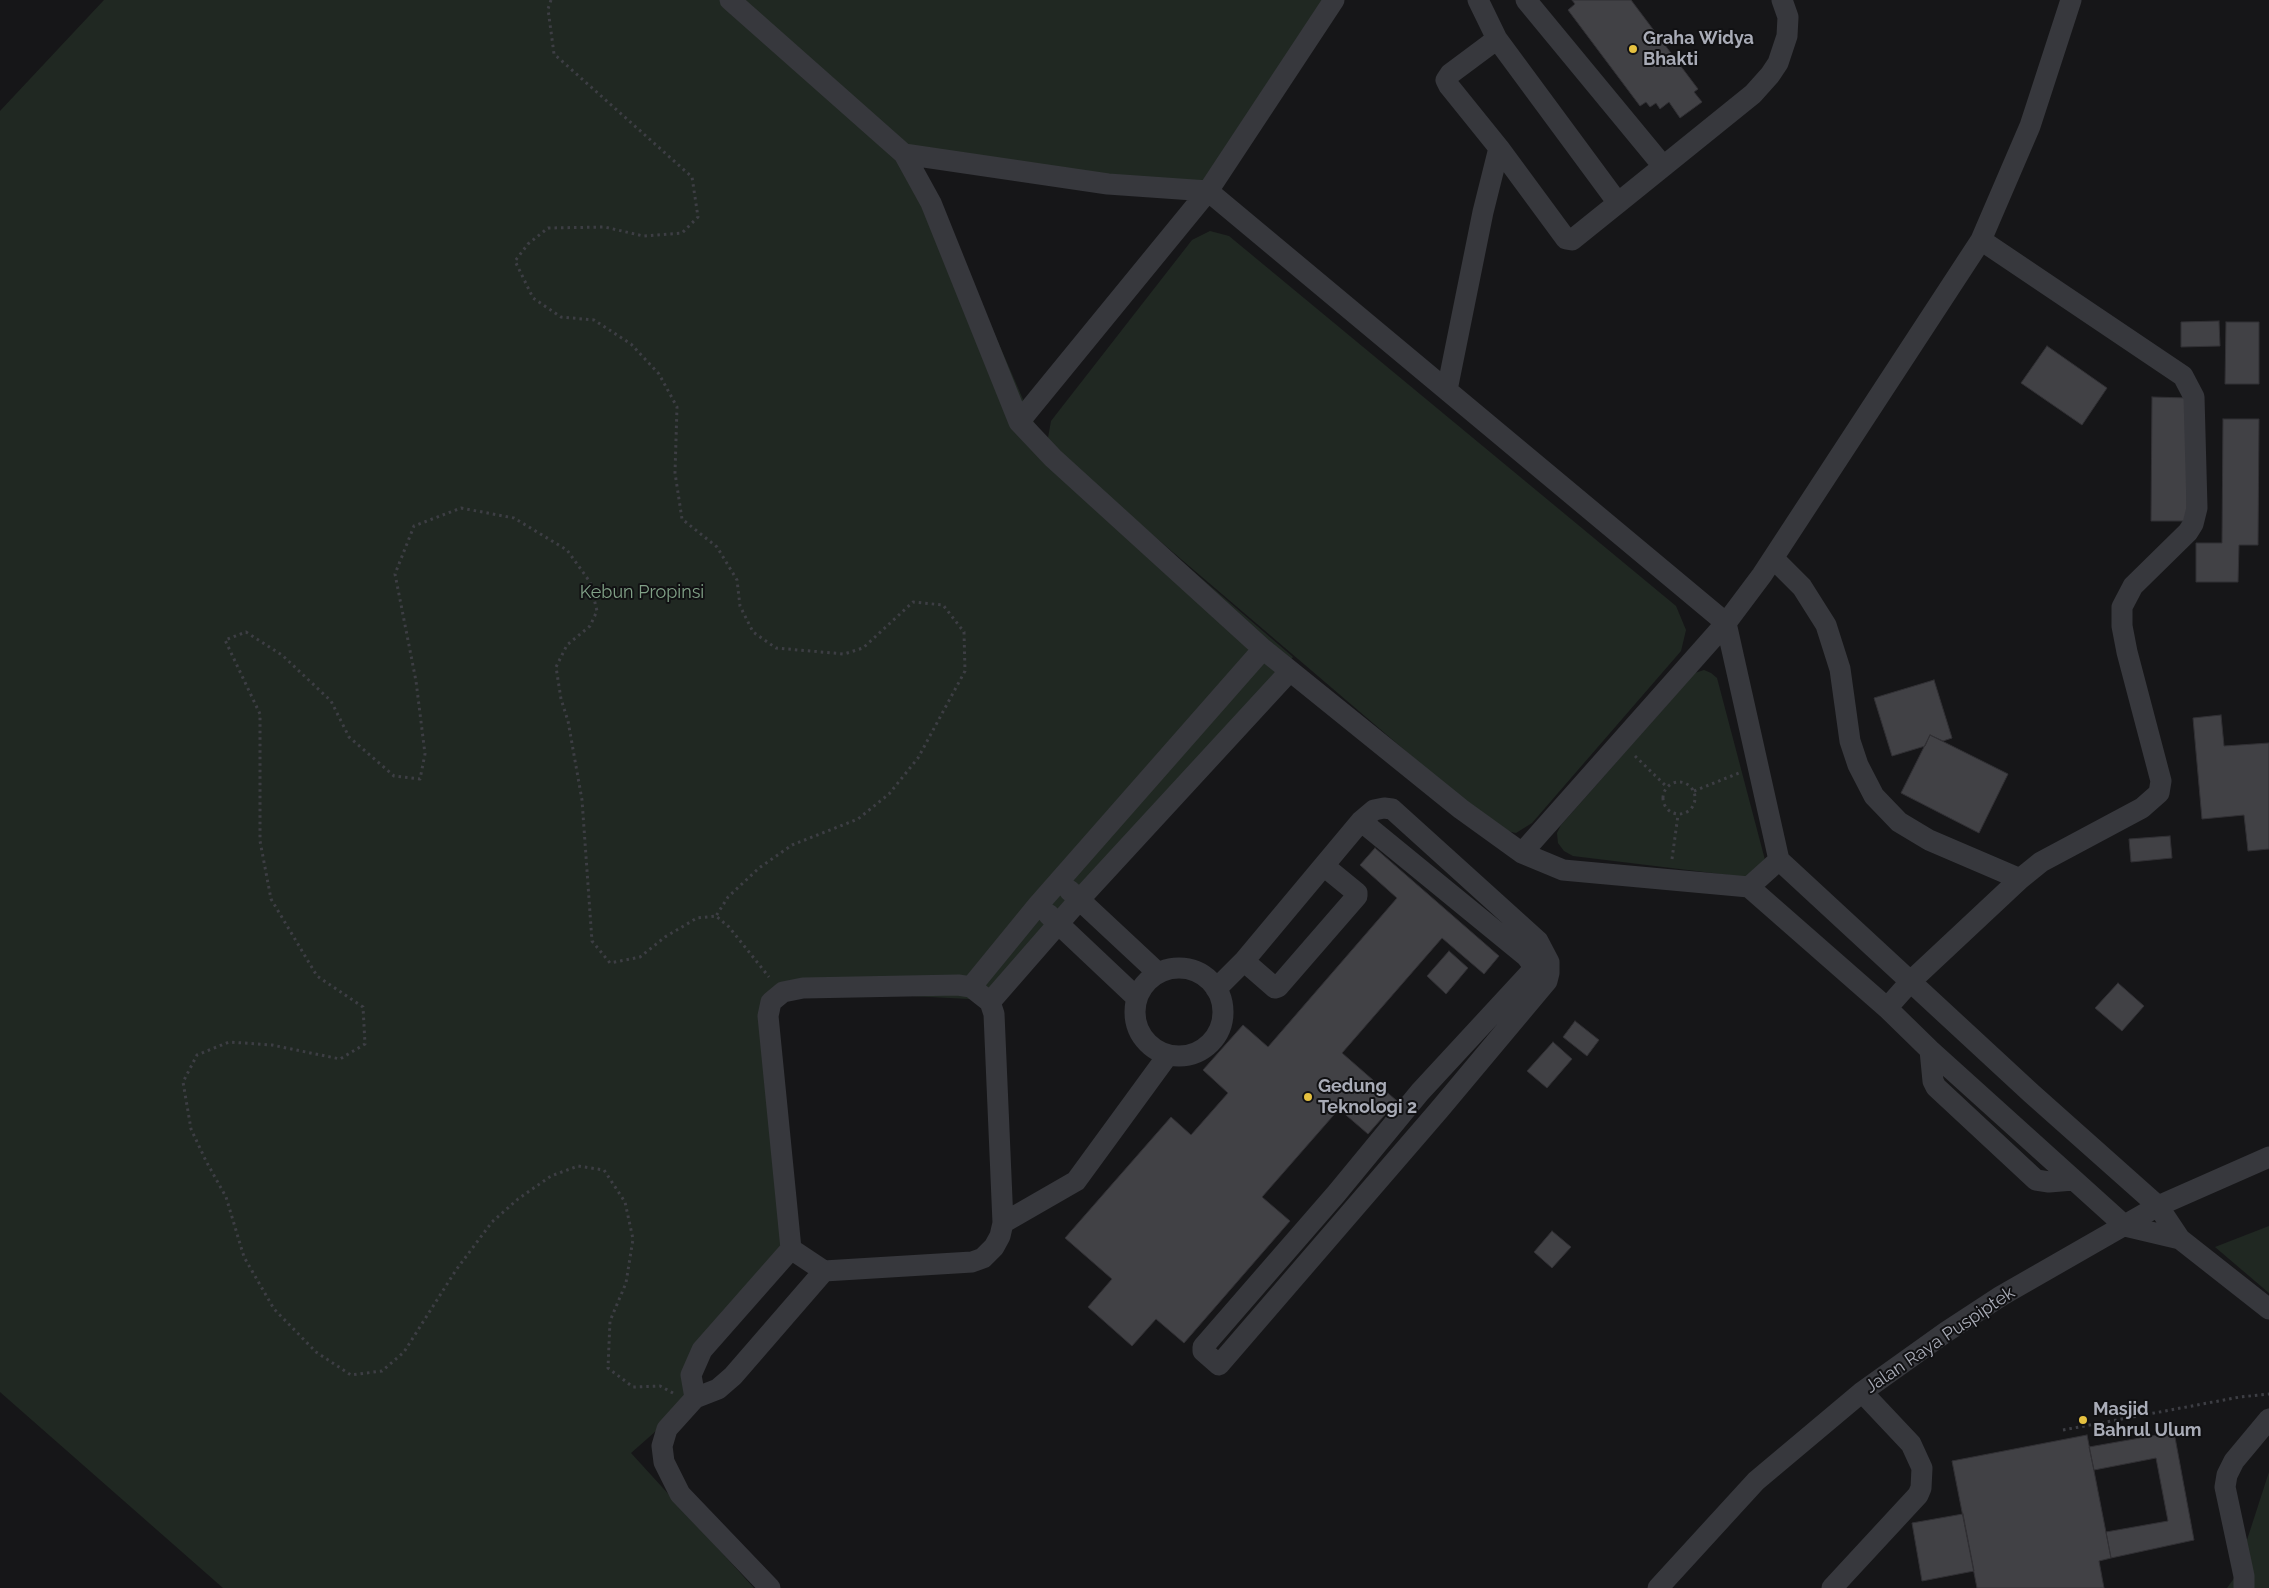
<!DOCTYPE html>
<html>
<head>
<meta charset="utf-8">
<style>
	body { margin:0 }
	canvas { display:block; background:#161618 }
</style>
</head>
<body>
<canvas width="2269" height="1588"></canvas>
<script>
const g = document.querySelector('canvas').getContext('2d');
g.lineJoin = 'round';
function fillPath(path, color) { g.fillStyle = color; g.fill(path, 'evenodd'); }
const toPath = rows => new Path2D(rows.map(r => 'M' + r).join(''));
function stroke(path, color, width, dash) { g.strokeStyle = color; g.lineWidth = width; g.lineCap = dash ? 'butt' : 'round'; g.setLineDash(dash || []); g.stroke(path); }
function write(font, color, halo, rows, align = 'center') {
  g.font = font + ' Raleway,sans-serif'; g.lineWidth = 4; g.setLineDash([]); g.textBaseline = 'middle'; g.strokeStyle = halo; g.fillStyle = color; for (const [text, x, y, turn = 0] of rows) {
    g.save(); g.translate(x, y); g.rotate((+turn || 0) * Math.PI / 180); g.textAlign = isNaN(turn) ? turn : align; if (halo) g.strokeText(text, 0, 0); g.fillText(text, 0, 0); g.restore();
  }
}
fillPath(toPath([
	[104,0,1341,0,1212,196,918,157,1031,418,1058,455,1293,657,989,1000,793,990,775,1001,791,1249,702,1350,690,1401,631,1453,754,1588,223,1588,0,1392,0,111],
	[1210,231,1229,236,1676,606,1686,630,1681,651,1532,823,1516,833,1497,829,1058,454,1048,438,1051,421,1192,240],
	[1704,670,1711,673,1717,678,1765,860,1748,877,1737,876,1573,856,1564,851,1558,843,1557,833,1561,825,1695,673],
	[2269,1226,2269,1293,2215,1247],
	[2269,1472,2269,1588,2227,1588,2235,1577]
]), '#202822');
const building = toPath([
	[1572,0,1631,0,1698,89,1694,92,1702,102,1680,118,1669,102,1660,109,1656,103,1650,107,1646,102,1640,106,1568,10,1575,4,1572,0],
	[2219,321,2220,346,2181,347,2181,322,2219,321],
	[2226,322,2259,322,2259,384,2225,384,2226,322],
	[2047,346,2107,388,2082,425,2021,383,2047,346],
	[2152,397,2188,398,2187,521,2151,521,2152,397],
	[2223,419,2259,419,2258,545,2239,545,2238,582,2196,582,2196,543,2222,543,2223,419],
	[1934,680,1952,738,1943,741,1930,735,1925,746,1892,756,1874,698,1934,680],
	[2221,715,2224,746,2269,743,2269,849,2248,851,2244,815,2202,819,2193,718,2221,715],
	[1930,735,2008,774,1979,833,1901,793,1930,735],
	[2170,836,2172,858,2131,862,2129,839,2170,836],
	[1375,848,1499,956,1484,974,1442,938,1342,1053,1397,1101,1368,1134,1339,1109,1262,1197,1290,1221,1184,1343,1156,1319,1132,1346,1088,1307,1112,1279,1065,1238,1171,1117,1191,1135,1228,1093,1203,1070,1243,1025,1268,1047,1397,898,1360,865,1375,848],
	[1449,951,1468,968,1446,994,1427,976,1449,951],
	[2118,983,2144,1006,2122,1031,2095,1008,2118,983],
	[1575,1021,1599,1040,1587,1056,1563,1037,1575,1021],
	[1553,1042,1572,1059,1547,1088,1527,1071,1553,1042],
	[1552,1231,1571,1247,1552,1268,1534,1252,1552,1231],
	[2174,1432,2194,1540,2111,1558,2106,1532,2168,1521,2156,1458,2094,1470,2089,1447,2174,1432],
	[2087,1435,2111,1558,2099,1561,2104,1588,1977,1588,1952,1461,2087,1435],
	[1963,1514,1974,1571,1922,1581,1912,1523,1963,1514]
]);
fillPath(building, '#414145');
stroke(building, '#313034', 1);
stroke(toPath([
	[551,0,548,9,554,54,692,177,698,217,682,233,643,236,605,227,548,228,528,244,515,261,533,298,561,317,594,320,631,344,659,374,677,407,675,473,682,519,717,547,737,580,740,606,753,632,776,648,844,654,863,648,913,602,943,605,964,632,965,671,918,758,889,794,858,819,792,845,759,868,728,897,716,916],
	[1635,756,1667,787],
	'1663 798a16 16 0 1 1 32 0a16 16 0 1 1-32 0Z',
	[1694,791,1739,773],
	[1672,859,1678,815],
	[673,1393,660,1386,633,1387,608,1368,610,1321,626,1283,633,1239,625,1202,604,1170,578,1166,551,1176,518,1199,492,1222,456,1270,404,1352,382,1371,351,1375,316,1352,274,1309,244,1257,226,1197,206,1161,191,1129,183,1082,197,1055,229,1042,272,1045,340,1059,365,1044,363,1007,317,976,271,899,260,841,260,714,225,640,246,632,282,655,331,701,349,737,394,776,420,779,425,754,416,681,395,574,414,526,461,508,514,518,567,550,590,582,597,611,590,626,567,645,556,667,561,699,568,721,582,800,592,941,610,963,640,957,665,937,697,918,716,916,729,927,769,977],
	[2063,1430,2240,1397,2269,1394]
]), '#3d3e44', 3, [2.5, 4]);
stroke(toPath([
	[730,0,904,154,931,203,1019,422,1053,458,1263,649,1461,809,1522,853,1563,870,1749,887,1887,1008,1930,1050,2125,1226,2180,1239],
	[1478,0,1497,39,1618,203,1753,94,1770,75,1778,63,1787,36,1788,17,1782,0],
	[1526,0,1663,166],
	[1497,39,1450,74,1446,80,1449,86,1499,148,1566,239,1572,240,1618,203],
	[904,154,1108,184,1208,191,1726,623,1779,860,2031,1093,2158,1206,2180,1239,2269,1309],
	[1447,390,1483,212,1499,148],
	[1019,422,1208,191,1334,0],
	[1773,558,1802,587,1826,625,1840,669,1850,741,1858,765,1874,796,1899,822,1929,840,2020,879],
	[1522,853,1726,623,1762,575,1981,240,2030,126,2071,0],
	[1749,887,1779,860],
	[1069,890,1158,973],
	[1048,914,1137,998],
	[1244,961,1275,988,1278,987,1357,896,1357,893,1324,866],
	'1135 1012a44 44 0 1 1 88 0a44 44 0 1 1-88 0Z',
	[971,987,1038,905,1263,649],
	[1216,989,1244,961,1361,821,1374,810,1384,808,1392,809,1538,941,1549,962,1549,973,1547,981,1439,1110,1219,1365,1203,1351,1203,1347,1336,1194,1420,1092,1530,973,1532,968,1532,964,1526,956,1361,821],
	[990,1002,1079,900,1290,671],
	[1887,1008,1911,981,2020,879,2041,862,2142,808,2159,793,2161,781,2127,652,2122,626,2122,607,2133,586,2188,532,2193,524,2197,508,2194,397,2183,376,1981,240],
	[1930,1050,1933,1081,1936,1087,2036,1180,2049,1182,2073,1180],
	[1003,1223,1076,1181,1168,1055],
	[695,1398,691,1375,702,1350,791,1249],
	[770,1588,680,1494,664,1462,662,1446,667,1429,695,1398,718,1389,733,1376,824,1271,972,1262,983,1258,994,1247,1000,1236,1003,1223,994,1014,990,1002,971,987,958,985,803,988,783,992,771,1002,768,1016,791,1249,824,1271],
	[1658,1588,1756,1481,1862,1392,1946,1332,2001,1296,2158,1206,2269,1157],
	[1832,1588,1918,1495,1921,1488,1922,1468,1911,1444,1862,1392],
	[2244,1588,2244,1576,2225,1487,2227,1475,2234,1461,2269,1419]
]), '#37383d', 21);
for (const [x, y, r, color] of [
	[1633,49,5,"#e6c140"],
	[1308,1097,5,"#e6c140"],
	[2083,1420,5,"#e6c140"]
]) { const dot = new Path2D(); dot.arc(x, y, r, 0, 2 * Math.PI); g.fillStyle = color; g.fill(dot); stroke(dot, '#111113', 2); }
write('bold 18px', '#a9acb7', '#111113', [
	["Graha Widya",1643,39],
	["Bhakti",1643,60],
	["Gedung",1318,1087],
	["Teknologi 2",1318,1108],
	["Masjid",2093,1410],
	["Bahrul Ulum",2093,1431]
], 'left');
write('18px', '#81a187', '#111113', [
	["Kebun Propinsi",642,593]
]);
write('18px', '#a9acb7', '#111113', [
	["Jalan Raya Puspiptek",1940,1340,-34]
]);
</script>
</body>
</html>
